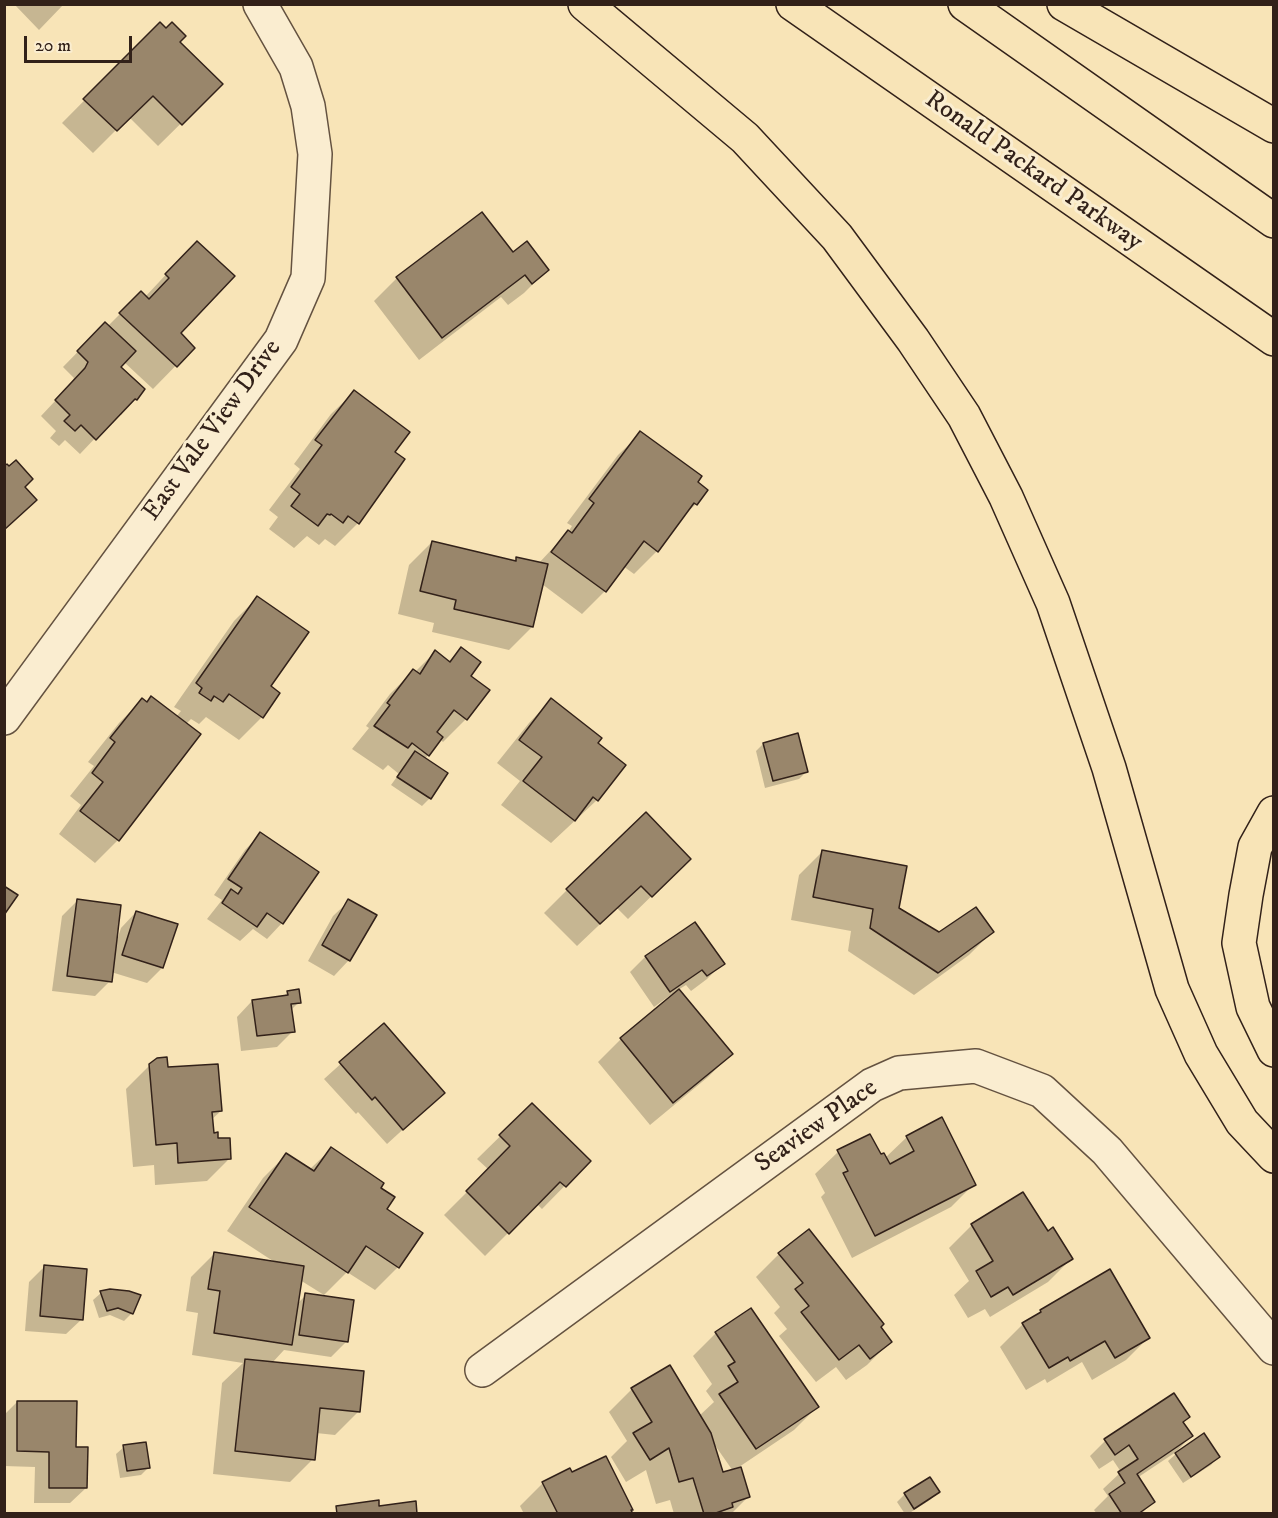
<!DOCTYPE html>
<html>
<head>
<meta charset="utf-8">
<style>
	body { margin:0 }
	#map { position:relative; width:1278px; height:1518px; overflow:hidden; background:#f8e4b7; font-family:"IM FELL DW Pica",serif }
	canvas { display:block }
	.frame { position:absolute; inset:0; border:6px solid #322119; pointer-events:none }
	.scale { position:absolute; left:24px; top:36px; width:108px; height:27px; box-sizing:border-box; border:3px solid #322119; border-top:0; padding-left:8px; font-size:18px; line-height:21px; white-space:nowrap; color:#322119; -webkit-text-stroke:4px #faedd0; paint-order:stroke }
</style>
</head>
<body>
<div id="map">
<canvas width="1278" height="1518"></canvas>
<div class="frame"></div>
<div class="scale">20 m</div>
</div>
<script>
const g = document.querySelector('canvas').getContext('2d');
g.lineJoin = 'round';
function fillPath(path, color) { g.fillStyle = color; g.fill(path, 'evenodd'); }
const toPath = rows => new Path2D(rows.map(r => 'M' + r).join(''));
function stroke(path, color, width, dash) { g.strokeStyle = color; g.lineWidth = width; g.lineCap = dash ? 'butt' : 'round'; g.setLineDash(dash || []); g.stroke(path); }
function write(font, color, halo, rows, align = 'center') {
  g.font = font + ' "IM FELL DW Pica",serif'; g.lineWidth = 6; g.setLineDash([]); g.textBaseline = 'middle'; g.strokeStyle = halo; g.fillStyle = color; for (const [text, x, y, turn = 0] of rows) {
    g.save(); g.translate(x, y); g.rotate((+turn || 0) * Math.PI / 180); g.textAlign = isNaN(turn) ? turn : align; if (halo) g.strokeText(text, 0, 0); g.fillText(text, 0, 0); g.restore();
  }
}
fillPath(toPath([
	[14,4,64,4,39,30],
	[160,24,221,84,158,146,129,117,93,153,62,123],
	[513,254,547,270,524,293,508,305,501,297,419,360,374,301,397,278],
	[174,266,179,333,193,348,153,389,124,362,119,367,136,399,121,415,119,413,80,454,65,440,59,446,50,438,56,431,41,416,70,385,74,378,63,367,105,324,108,326,141,293,145,297],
	[354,392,393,452,384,488,358,523,335,546,325,539,319,545,307,536,294,548,269,529,278,517,269,510,300,469,294,464,331,414],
	[641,433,696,482,696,504,679,520,657,551,634,574,623,566,605,591,582,614,542,584,532,627,509,650,432,632,434,623,398,614,409,565,432,542,514,562,517,559,538,564,568,532,572,526,567,523,618,455],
	[257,598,269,686,262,717,239,740,206,717,199,724,191,719,186,724,118,840,95,863,59,834,81,805,70,796,94,766,88,762,119,723,142,700,176,717,181,711,174,707,234,621],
	[461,649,469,676,466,719,443,742,440,739,425,759,446,773,430,798,422,806,391,785,399,774,388,765,383,770,352,749,369,728,366,726,390,694,413,671,415,672,435,652,448,662],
	[551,700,596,743,597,800,551,843,501,805,520,781,497,763,529,723],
	[763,744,806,772,799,779,765,788,756,751],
	[260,834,282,923,267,939,253,929,240,941,207,919,222,900,214,895,245,850],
	[822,852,898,908,939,933,992,932,969,955,914,995,848,951,851,931,791,920,799,875],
	[666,882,628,919,617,908,577,946,544,913,567,890],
	[77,901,117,940,121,928,136,912,162,968,147,983,111,972,110,981,95,996,52,991,62,916],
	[349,901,349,960,334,976,308,961,333,916],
	[675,936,723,963,707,979,691,991,686,985,678,990,731,1054,708,1077,650,1125,598,1062,621,1039,673,996,672,994,654,1007,630,972,645,957],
	[288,992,299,1002,290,1011,293,1031,277,1047,241,1051,237,1017,252,1001,283,997],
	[384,1025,443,1093,387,1144,358,1112,356,1114,324,1079],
	[150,1065,167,1069,221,1111,211,1120,212,1135,230,1158,207,1181,155,1185,154,1165,133,1167,126,1089],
	[532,1105,589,1161,542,1209,537,1204,485,1256,444,1215,489,1170,477,1159],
	[907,1137,974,1184,951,1207,852,1258,821,1197,825,1193,815,1174,838,1152,885,1158],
	[331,1149,379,1188,398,1267,375,1290,347,1272,324,1295,300,1280,297,1304,306,1295,346,1342,331,1357,284,1350,272,1363,358,1412,335,1435,316,1433,313,1459,290,1482,213,1474,222,1383,243,1363,192,1355,198,1313,186,1311,191,1277,214,1254,276,1263,227,1231,263,1178,286,1155,309,1170],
	[972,1225,1047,1233,1071,1259,1048,1282,990,1317,985,1309,968,1318,954,1295,969,1281,949,1248],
	[779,1254,879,1328,890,1342,867,1365,846,1380,836,1367,816,1382,779,1336,787,1329,774,1313,780,1307,756,1277],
	[44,1267,82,1319,66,1334,25,1331,29,1282],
	[1109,1271,1149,1337,1126,1360,1092,1380,1082,1362,1047,1383,1045,1379,1026,1390,1000,1347,1023,1324,1040,1312],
	[101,1293,132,1313,124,1321,110,1315,99,1318,93,1300],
	[716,1333,817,1407,794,1430,739,1467,748,1497,731,1514,674,1514,670,1500,656,1504,646,1470,626,1482,611,1457,627,1441,609,1412,632,1389,699,1416,714,1402,706,1391,712,1384,693,1356],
	[712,1441,733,1471,722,1474],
	[17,1402,75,1448,86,1488,70,1503,34,1503,35,1467,4,1466,4,1415],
	[1188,1417,1182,1423,1191,1436,1176,1452,1137,1478,1153,1502,1141,1514,1097,1514,1094,1510,1108,1496,1103,1489,1121,1472,1113,1460,1099,1469,1090,1456,1105,1441],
	[124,1447,149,1467,141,1475,120,1478,116,1454],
	[1176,1454,1218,1457,1211,1465,1183,1483,1168,1461],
	[543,1483,632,1514,524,1514,520,1506],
	[938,1492,930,1500,908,1514,905,1514,897,1502,905,1494]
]), '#0003');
const building = toPath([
	[160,22,166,28,172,22,186,36,180,42,223,84,182,125,153,96,117,131,83,99,160,22],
	[482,212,513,252,527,241,549,270,532,284,525,275,442,338,396,277,482,212],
	[197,241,235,276,181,333,195,348,177,367,119,313,141,291,149,299,169,278,165,274,197,241],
	[105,322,136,351,121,367,145,389,137,400,135,399,96,440,81,425,75,431,64,421,70,415,55,400,85,368,88,362,77,351,105,322],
	[354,390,410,432,395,452,405,459,359,524,348,516,343,523,331,514,330,515,327,514,318,526,291,506,300,494,291,487,322,445,315,440,354,390],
	[640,431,702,476,698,482,708,490,697,505,694,503,658,552,644,541,606,592,551,552,568,530,572,533,594,503,589,499,640,431],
	[16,460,33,479,25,487,37,500,4,530,4,466,7,464,9,466,16,460],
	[432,541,516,561,516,557,548,564,533,627,454,609,456,600,420,591,432,541],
	[257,596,309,632,271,686,280,693,263,718,229,694,223,702,214,696,211,701,199,693,202,688,196,683,257,596],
	[461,647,481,662,471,676,490,690,467,720,454,710,437,732,443,737,429,756,412,743,408,748,374,726,390,705,387,703,413,669,420,674,435,650,450,662,461,647],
	[151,696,201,734,119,841,80,811,103,782,92,773,115,742,110,738,142,698,147,702,151,696],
	[551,698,602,738,598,743,626,765,598,801,593,797,575,821,523,781,542,757,519,740,551,698],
	[798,733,808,772,773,781,763,743,798,733],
	[415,751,448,773,431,799,397,777,415,751],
	[646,812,691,859,652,897,641,886,600,924,566,889,646,812],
	[260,832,319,872,283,924,267,913,257,927,222,903,231,889,238,894,242,888,228,879,260,832],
	[822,850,907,866,899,908,939,932,976,907,994,932,938,973,870,928,873,909,813,897,822,850],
	[4,886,18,895,4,915,4,886],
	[77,899,121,905,112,982,67,976,77,899],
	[348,899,377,915,350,961,322,945,348,899],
	[136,911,178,924,163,968,122,955,136,911],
	[695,922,725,964,707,976,702,970,670,992,645,956,695,922],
	[299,989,301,1003,291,1004,295,1032,257,1036,252,1000,288,995,287,991,299,989],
	[679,989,733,1054,673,1103,620,1038,679,989],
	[384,1023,445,1093,403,1130,375,1097,372,1100,339,1062,384,1023],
	[167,1057,168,1067,218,1064,222,1111,212,1112,214,1133,218,1132,218,1138,230,1138,231,1159,178,1163,177,1143,156,1145,149,1064,157,1058,167,1057],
	[532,1103,591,1161,566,1187,560,1182,509,1234,466,1191,510,1146,499,1135,532,1103],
	[942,1117,976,1185,875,1236,843,1173,848,1171,837,1150,870,1134,881,1154,884,1153,890,1164,914,1151,906,1136,942,1117],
	[331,1147,384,1183,381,1188,395,1197,387,1209,423,1233,399,1268,366,1246,348,1273,249,1207,286,1153,314,1171,331,1147],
	[1023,1192,1048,1231,1053,1227,1073,1259,1013,1295,1008,1287,991,1297,976,1271,993,1261,971,1224,1023,1192],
	[809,1229,884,1324,881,1327,892,1342,870,1359,859,1345,839,1360,801,1312,809,1306,795,1289,803,1283,778,1253,809,1229],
	[214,1252,304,1266,292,1345,214,1333,220,1291,208,1289,214,1252],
	[44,1265,87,1269,83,1320,40,1316,44,1265],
	[1110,1269,1150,1338,1115,1358,1105,1341,1070,1361,1068,1357,1049,1368,1022,1323,1041,1312,1040,1310,1110,1269],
	[110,1289,129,1291,141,1295,133,1314,118,1308,107,1311,100,1291,110,1289],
	[305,1293,354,1300,348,1342,299,1335,305,1293],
	[751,1308,819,1407,756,1449,719,1394,738,1382,728,1366,735,1362,715,1332,751,1308],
	[245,1359,364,1371,360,1412,320,1408,315,1460,235,1451,245,1359],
	[670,1365,711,1433,723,1472,741,1467,750,1497,732,1503,733,1507,713,1514,704,1514,693,1478,679,1482,669,1448,650,1460,633,1433,652,1422,631,1388,670,1365],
	[1174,1393,1190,1417,1183,1422,1193,1436,1137,1474,1155,1502,1138,1514,1122,1514,1109,1494,1125,1483,1118,1472,1138,1459,1129,1445,1115,1455,1104,1439,1174,1393],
	[17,1401,77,1401,76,1447,88,1447,87,1488,49,1488,49,1452,17,1451,17,1401],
	[1204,1433,1220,1457,1191,1477,1175,1453,1204,1433],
	[146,1442,150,1468,127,1471,123,1445,146,1442],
	[606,1456,633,1510,631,1510,633,1514,558,1514,542,1482,570,1468,572,1472,606,1456],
	[930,1477,940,1492,914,1509,904,1493,930,1477],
	[379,1500,379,1506,416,1501,417,1514,337,1514,336,1506,379,1500]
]);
fillPath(building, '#99866b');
stroke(building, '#322119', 1.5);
const minor = toPath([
	[4,718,281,340,308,278,315,154,308,106,296,67,260,4],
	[482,1370,872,1085,899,1073,976,1066,1042,1091,1107,1151,1274,1348]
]);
const highway = toPath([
	[585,4,745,138,837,237,913,340,964,416,1006,497,1053,603,1109,768,1172,989,1201,1054,1242,1122,1274,1156],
	[793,4,1274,339],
	[965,4,1274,221],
	[1064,4,1274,126],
	[1274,813,1255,847,1246,895,1239,943,1253,1007,1274,1050]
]);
stroke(minor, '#645240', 36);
stroke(highway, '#322119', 36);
stroke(minor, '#faedd0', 33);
stroke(highway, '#f8e4b7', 33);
write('26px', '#322119', '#faedd0', [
	["Ronald Packard Parkway",1033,172,35],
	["East Vale View Drive",213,431,-54],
	["Seaview Place",817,1127,-35]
]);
</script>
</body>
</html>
